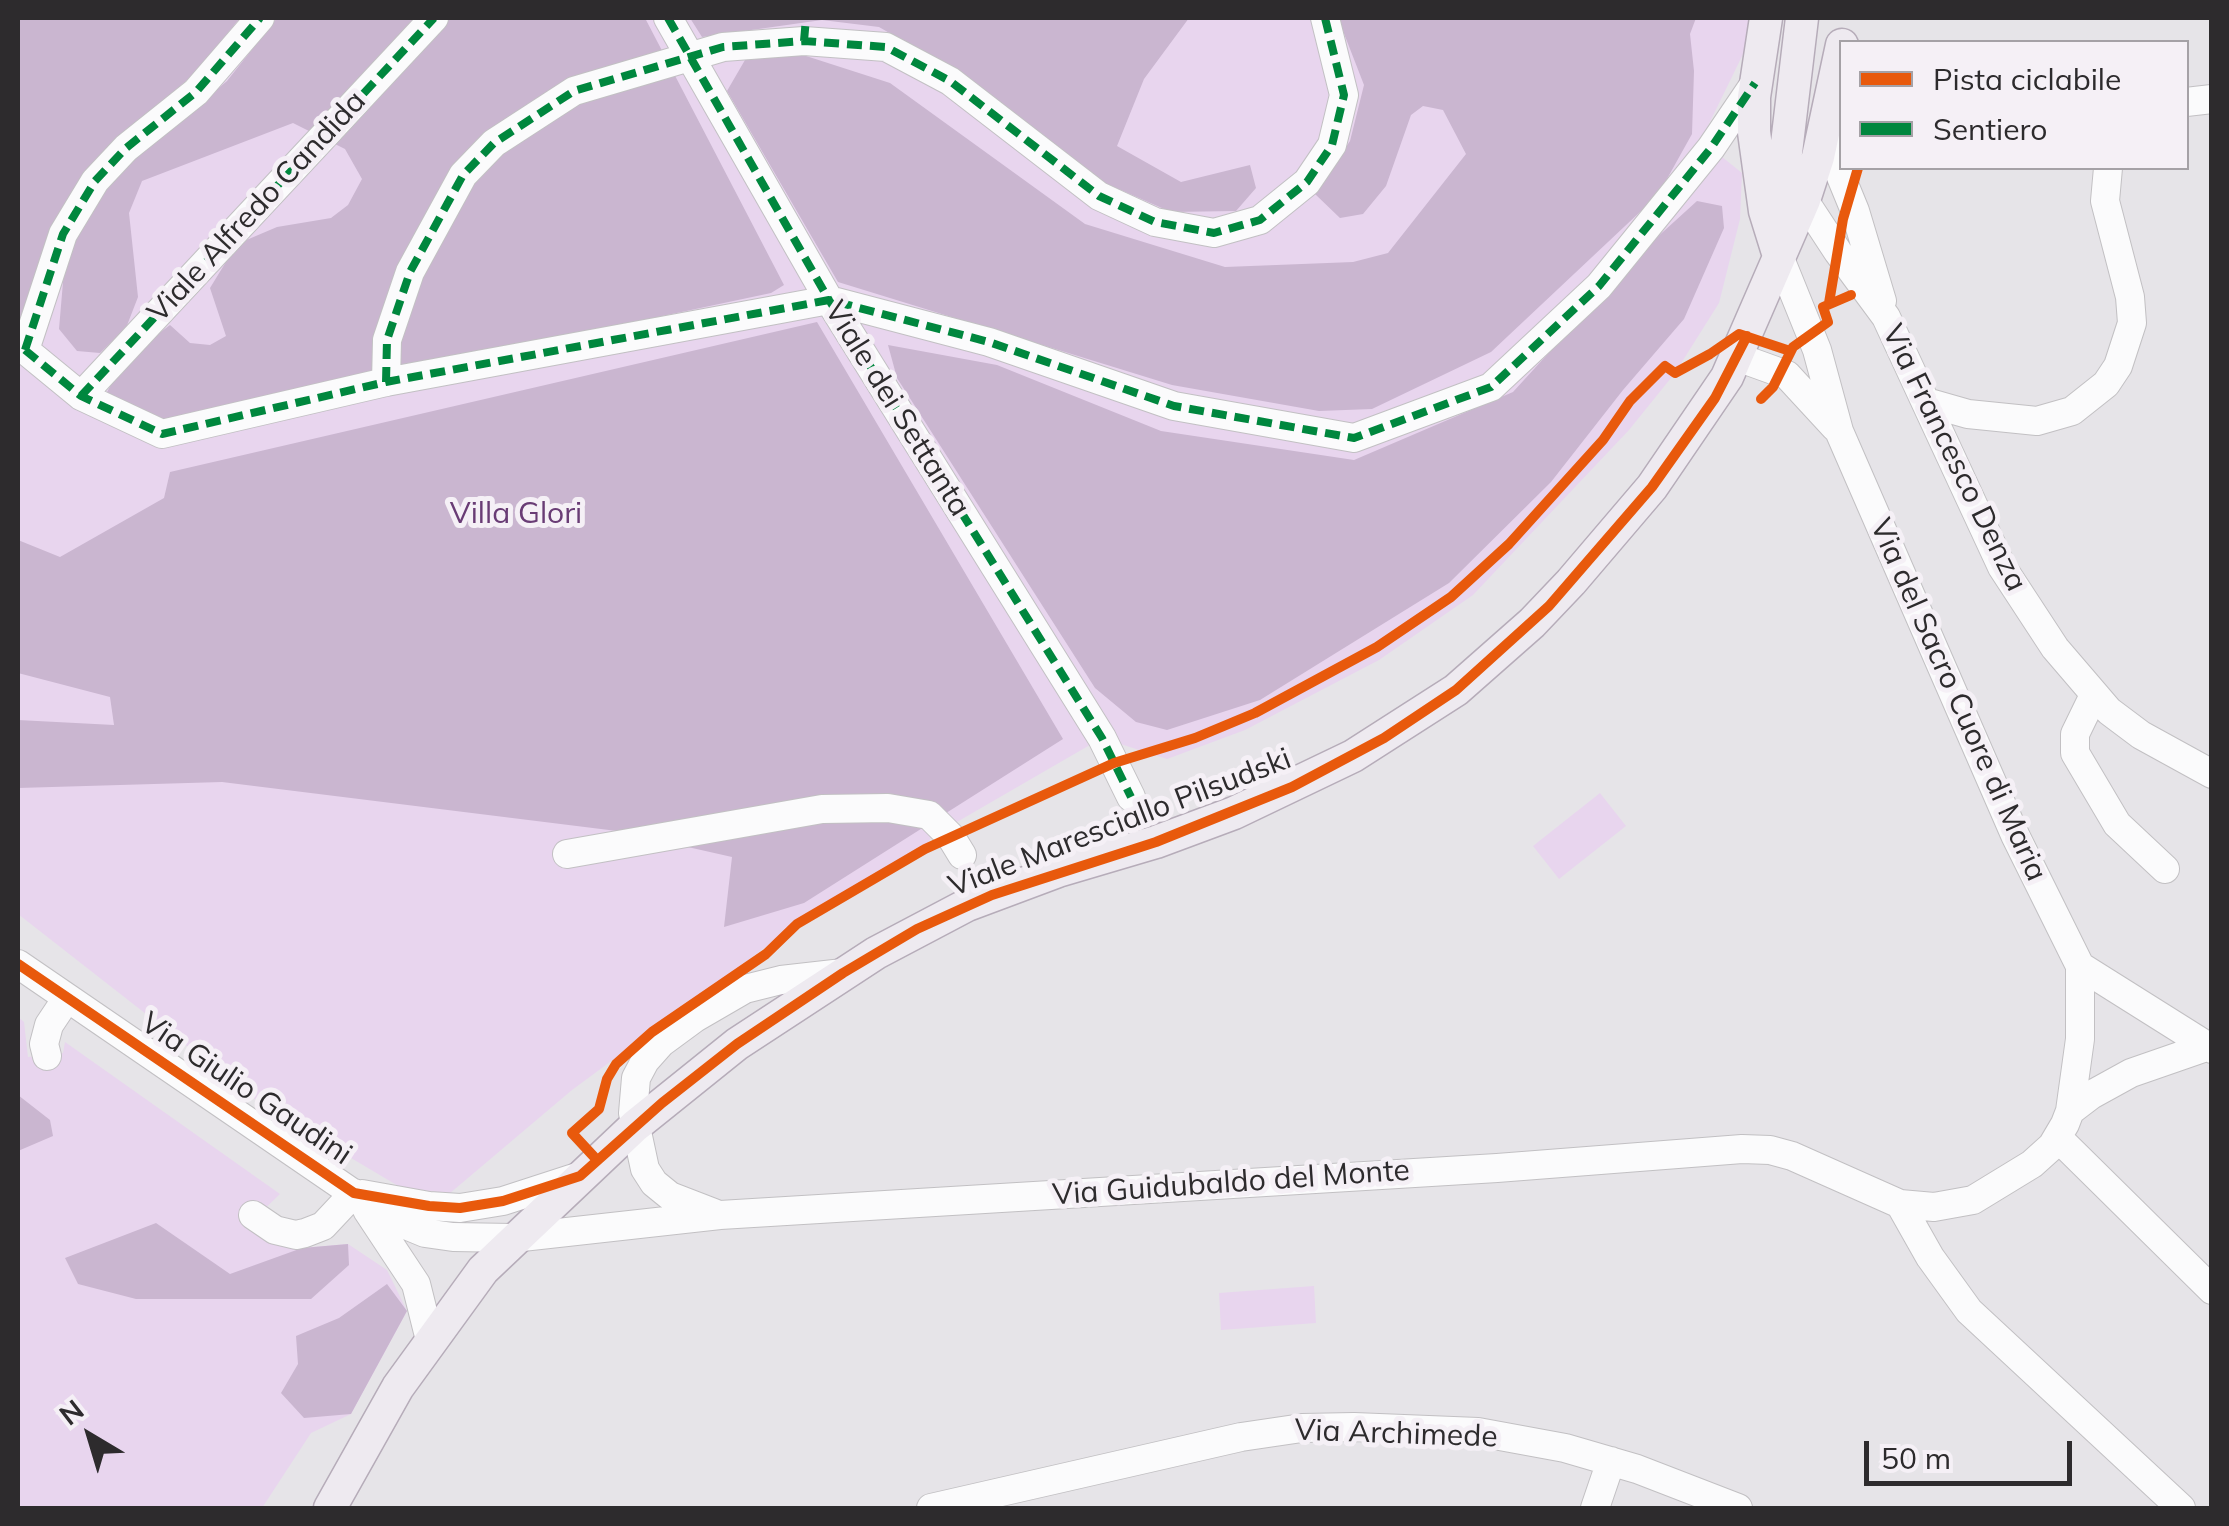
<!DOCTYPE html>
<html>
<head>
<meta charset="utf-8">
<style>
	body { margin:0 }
	#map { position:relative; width:2229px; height:1526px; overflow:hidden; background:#e6e4e8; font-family:Mulish,sans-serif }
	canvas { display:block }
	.frame { position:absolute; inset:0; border:20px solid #2d2b2d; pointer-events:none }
	.legend { position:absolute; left:1839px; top:40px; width:350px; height:130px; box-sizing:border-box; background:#f5f0f6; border:2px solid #a5a1a6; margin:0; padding:12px 18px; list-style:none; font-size:30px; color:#2d2b2d }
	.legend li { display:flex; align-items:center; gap:20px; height:50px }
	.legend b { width:50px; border:2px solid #a5a1a6 }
	.north { position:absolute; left:40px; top:1386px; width:100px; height:100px; -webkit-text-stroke:8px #f5f0f6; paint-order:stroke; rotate:322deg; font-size:28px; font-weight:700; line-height:40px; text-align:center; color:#2d2b2d }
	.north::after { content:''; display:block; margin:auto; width:35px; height:45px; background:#2d2b2d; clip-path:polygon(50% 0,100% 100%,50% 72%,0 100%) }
	.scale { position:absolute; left:1864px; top:1441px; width:208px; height:45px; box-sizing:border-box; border:5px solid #2d2b2d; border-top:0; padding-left:12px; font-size:30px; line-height:35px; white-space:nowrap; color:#2d2b2d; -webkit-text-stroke:8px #f5f0f6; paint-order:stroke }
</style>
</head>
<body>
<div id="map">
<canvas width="2229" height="1526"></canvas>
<div class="frame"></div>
<ul class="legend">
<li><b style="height:12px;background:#e8590c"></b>Pista ciclabile</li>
<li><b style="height:12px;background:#00873e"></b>Sentiero</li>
</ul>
<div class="north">N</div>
<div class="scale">50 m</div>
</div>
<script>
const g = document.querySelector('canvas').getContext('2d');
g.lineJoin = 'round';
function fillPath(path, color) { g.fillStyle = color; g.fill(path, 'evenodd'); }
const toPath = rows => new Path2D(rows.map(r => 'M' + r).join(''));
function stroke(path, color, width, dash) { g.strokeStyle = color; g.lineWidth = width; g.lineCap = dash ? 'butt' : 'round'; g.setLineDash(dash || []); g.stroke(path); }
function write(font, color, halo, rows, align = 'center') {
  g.font = font + ' Mulish,sans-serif'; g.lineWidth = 10; g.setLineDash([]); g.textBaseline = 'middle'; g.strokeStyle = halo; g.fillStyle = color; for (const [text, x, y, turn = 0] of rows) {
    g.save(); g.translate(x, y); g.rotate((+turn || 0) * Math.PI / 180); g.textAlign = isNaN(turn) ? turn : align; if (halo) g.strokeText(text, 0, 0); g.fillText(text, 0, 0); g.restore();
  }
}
fillPath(toPath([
	[18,18,1754,18,1747,46,1705,132,1711,148,1742,173,1740,219,1719,303,1675,373,1629,430,1473,595,1379,660,1245,730,1167,759,1102,738,931,837,925,849,801,921,572,1090,449,1194,400,1187,265,1107,18,914],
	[1600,793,1626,826,1559,879,1533,846],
	[18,1017,24,1022,28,1057,63,1053,65,1042,280,1194,249,1224,269,1238,302,1248,348,1244,387,1270,407,1311,351,1414,311,1433,262,1508,18,1508],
	[1314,1286,1316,1323,1221,1330,1219,1293]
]), '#e8d5ee');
fillPath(toPath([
	[18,18,240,18,196,72,108,150,60,211,18,335],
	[277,18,645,18,784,285,771,293,163,422,106,394,124,360,170,325,190,343,210,345,226,336,210,288,237,244,277,227,331,218,348,205,362,179,345,149,293,123,142,181,129,213,138,297,126,328,100,353,77,351,59,329,66,247,99,189,227,81],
	[690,18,1189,18,1144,79,1117,146,1181,182,1250,165,1256,188,1236,211,1171,212,1107,184,921,51,879,27,822,20,702,37],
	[1338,18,1696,18,1690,34,1694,71,1692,134,1658,195,1491,352,1372,409,1319,411,1172,385,838,282,727,91,745,60,803,55,890,83,1085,224,1225,267,1353,262,1388,253,1466,154,1443,110,1423,106,1411,115,1386,186,1363,214,1340,218,1315,194,1350,141,1364,85],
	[1697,201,1722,206,1724,228,1684,319,1623,390,1551,482,1449,583,1260,700,1167,730,1136,722,1095,688,897,378,888,345,997,365,1161,431,1354,460,1513,392,1642,251],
	[817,322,1063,739,804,903,724,927,732,857,617,831,222,782,18,788,18,720,114,725,110,697,18,673,18,540,60,557,164,498,170,472],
	[18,1095,50,1120,53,1136,18,1151],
	[156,1223,230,1274,302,1248,348,1244,349,1265,311,1299,136,1299,78,1284,65,1258],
	[387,1284,407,1311,351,1414,304,1418,281,1393,298,1364,296,1336,339,1318]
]), '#cab6d0');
const minor = toPath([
	[668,18,829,300,1102,738,1131,797],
	[2186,102,2212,99],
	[1823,133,1855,211,1882,301],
	[1796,188,1838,252,1886,317,2002,567,2055,648,2109,711,2141,735,2212,774],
	[25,350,81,396,162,434,386,382,829,300,989,342,1174,406,1354,438,1491,387,1599,286,1711,148,1755,83],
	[25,350,63,234,95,181,126,148,196,92,260,18],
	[1737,357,1787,375,1835,427],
	[386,382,387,340,410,272,463,175,494,143,574,91,723,47,804,41,886,47,950,81,1099,196,1155,222,1214,233,1260,220,1307,182,1332,145,1344,95,1325,18],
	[81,396,434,18],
	[1926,402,1968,414,2037,421,2072,411,2106,384,2118,366,2132,323,2130,297,2105,201,2108,168],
	[2093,697,2075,734,2075,753,2117,824,2165,869],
	[567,854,822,809,888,808,929,815,951,837,962,855],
	[18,964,389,1218,425,1233,453,1237,513,1238,720,1215,1497,1168,1742,1149,1770,1150,1792,1156,1900,1204,1934,1207,1973,1200,2032,1164,2052,1146,2065,1124,2070,1111,2080,1039,2080,966,2015,835,1839,431,1817,350,1779,256],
	[2080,966,2212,1049],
	[47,1056,44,1044,49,1025,67,998],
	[2070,1111,2091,1095,2131,1073,2206,1047],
	[2058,1138,2212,1290],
	[362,1194,429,1206,460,1208,503,1201,580,1176],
	[1900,1204,1930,1257,1969,1311,2181,1508],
	[367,1210,416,1284,430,1340],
	[714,1213,670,1196,654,1183,645,1169,633,1113,636,1078,645,1061,661,1043,695,1018,745,989,781,980,843,973],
	[253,1215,275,1230,296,1235,305,1233,323,1226,354,1193],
	[931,1508,1241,1437,1302,1428,1354,1427,1478,1432,1565,1448,1637,1469,1738,1508],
	[1595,1508,1611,1461]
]);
const major = toPath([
	[1766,18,1754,97,1754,132,1765,211,1779,256],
	[1781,227,1784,169,1802,18],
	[330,1508,398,1387,483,1270,635,1126,737,1044,876,953,967,905,1058,871,1156,842,1234,813,1353,756,1456,690,1532,623,1571,582,1652,487,1727,377,1804,200,1818,157,1842,45]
]);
stroke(minor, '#c2c0c3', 30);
stroke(major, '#b6acb9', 35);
stroke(minor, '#fbfbfc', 28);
stroke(major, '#eeeaf0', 32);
stroke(toPath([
	[668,18,829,300,1102,738,1131,797],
	[804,41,806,18],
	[25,350,81,396,162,434,386,382,829,300,989,342,1174,406,1354,438,1491,387,1599,286,1711,148,1755,83],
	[25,350,63,234,95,181,126,148,196,92,260,18],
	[386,382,387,340,410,272,463,175,494,143,574,91,723,47,804,41,886,47,950,81,1099,196,1155,222,1214,233,1260,220,1307,182,1332,145,1344,95,1325,18],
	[81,396,434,18]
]), '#00873e', 8, [15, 8]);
stroke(toPath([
	[1829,303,1843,219,1858,168],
	[1761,399,1773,387,1793,347,1828,322,1823,307,1851,295],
	[18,964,354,1193,429,1206,460,1208,503,1201,580,1176,662,1103,737,1044,843,973,917,929,992,895,1156,842,1292,787,1384,738,1456,690,1549,606,1652,487,1715,398,1747,336],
	[597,1160,572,1133,599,1109,607,1079,616,1064,652,1032,766,954,797,924,925,849,1114,763,1195,738,1255,713,1377,647,1451,597,1509,544,1603,440,1630,401,1665,366,1675,373,1710,354,1739,334,1790,351]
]), '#e8590c', 10);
write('30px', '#2d2b2d', '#f5f0f6', [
	["Viale Alfredo Candida",257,207,-47],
	["Viale dei Settanta",897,409,58],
	["Via Francesco Denza",1954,458,64],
	["Via del Sacro Cuore di Maria",1958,700,66],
	["Viale Maresciallo Pilsudski",1120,823,-21],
	["Via Giulio Gaudini",246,1089,34],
	["Via Guidubaldo del Monte",1231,1183,-4],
	["Via Archimede",1396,1434,2]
]);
write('30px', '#693c75', '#f5f0f6', [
	["Villa Glori",516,514]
]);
</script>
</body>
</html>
